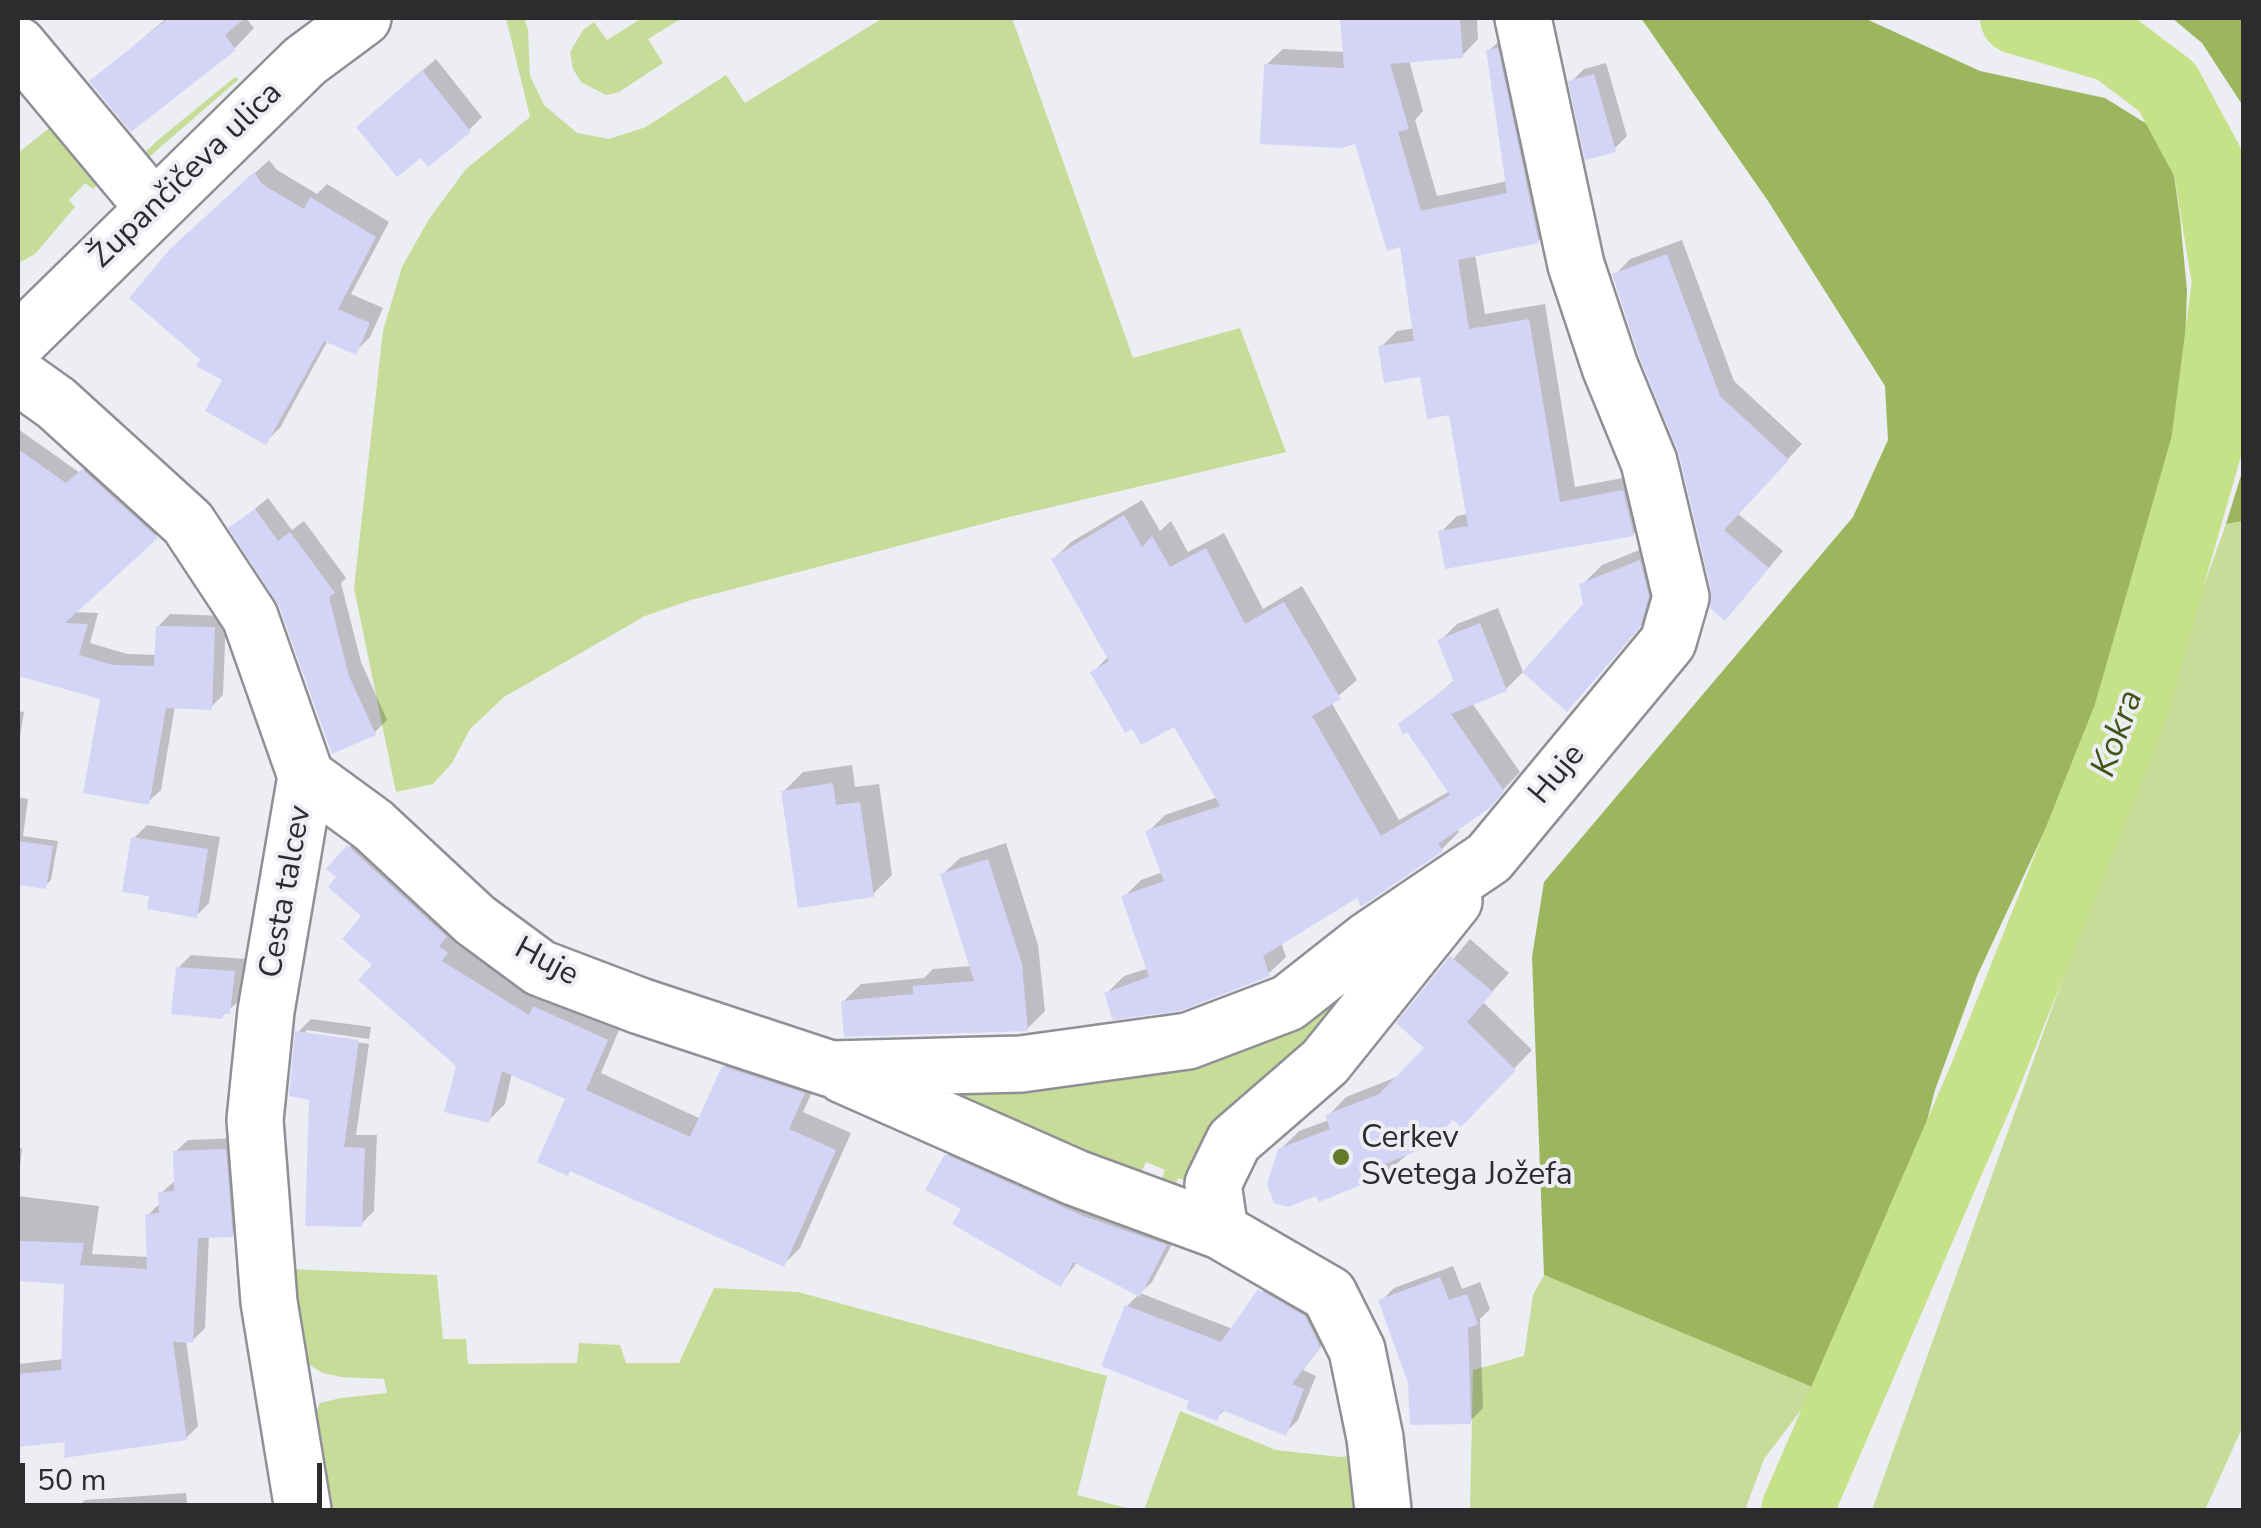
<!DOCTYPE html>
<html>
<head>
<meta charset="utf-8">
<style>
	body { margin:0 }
	#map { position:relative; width:2261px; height:1528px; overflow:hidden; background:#ededf4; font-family:"Nunito Sans",sans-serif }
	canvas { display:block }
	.frame { position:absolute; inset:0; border:20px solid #2c2c2f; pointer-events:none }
	.scale { position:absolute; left:20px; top:1463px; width:302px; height:45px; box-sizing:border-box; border:5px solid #2c2c2f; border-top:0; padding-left:12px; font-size:30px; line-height:35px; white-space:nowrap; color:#2c2c2f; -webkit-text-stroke:8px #ededf4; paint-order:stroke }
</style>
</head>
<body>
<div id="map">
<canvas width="2261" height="1528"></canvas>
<div class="frame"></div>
<div class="scale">50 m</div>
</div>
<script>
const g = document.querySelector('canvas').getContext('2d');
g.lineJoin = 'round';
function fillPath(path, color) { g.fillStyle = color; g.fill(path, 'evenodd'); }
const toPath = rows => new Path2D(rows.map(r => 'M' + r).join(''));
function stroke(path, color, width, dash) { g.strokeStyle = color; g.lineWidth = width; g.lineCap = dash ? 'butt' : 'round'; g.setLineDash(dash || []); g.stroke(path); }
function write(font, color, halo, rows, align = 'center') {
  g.font = font + ' "Nunito Sans",sans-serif'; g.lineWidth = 8; g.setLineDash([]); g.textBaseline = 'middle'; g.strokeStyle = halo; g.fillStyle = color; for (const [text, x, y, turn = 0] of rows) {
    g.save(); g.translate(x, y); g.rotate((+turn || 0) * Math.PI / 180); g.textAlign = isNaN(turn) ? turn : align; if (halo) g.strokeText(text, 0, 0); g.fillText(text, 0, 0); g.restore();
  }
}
fillPath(toPath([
	[506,18,524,18,528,29,530,76,544,105,577,133,609,139,646,127,726,75,745,103,883,18,1012,18,1133,358,1240,328,1286,452,1009,517,691,600,645,616,504,697,470,729,452,763,433,784,396,792,354,588,383,331,402,267,429,219,466,169,530,117],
	[642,18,682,18,648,39,663,63,619,92,606,95,581,82,573,69,570,52,583,30,594,22,607,40],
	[235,77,239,79,134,170,138,159,158,140],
	[52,126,98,184,93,189,85,183,69,200,75,207,35,254,18,263,18,153],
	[2243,521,2243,1426,2205,1510,1872,1510,2226,524],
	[1435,901,1328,1022,1249,1090,1213,1137,1193,1183,1178,1178,1173,1190,1159,1186,1165,1170,1146,1162,1139,1176,908,1081,1192,1051],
	[287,1269,437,1275,443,1339,466,1339,468,1364,577,1363,579,1343,620,1345,626,1363,679,1363,714,1288,798,1292,1107,1376,1077,1495,1134,1510,325,1510,314,1415,320,1403,341,1398,387,1393,384,1379,341,1377,323,1373,308,1364,290,1294],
	[1544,1275,1817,1389,1764,1459,1745,1510,1470,1510,1473,1370,1524,1356,1533,1295],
	[1180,1411,1276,1450,1340,1457,1360,1455,1359,1510,1144,1510]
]), '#c6dc98');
fillPath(toPath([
	[1641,18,1864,18,1980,71,2105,98,2147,124,2172,161,2180,218,2187,290,2183,406,2165,524,2113,684,1977,976,1935,1090,1899,1227,1841,1353,1817,1389,1544,1275,1532,957,1544,882,1853,517,1888,440,1885,386,1768,201],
	[2172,18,2243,18,2243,106,2202,43],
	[2243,469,2243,521,2226,524]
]), '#9cb65e');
fillPath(toPath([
	[167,18,246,18,254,28,235,48,132,129,92,81],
	[1343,18,1477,18,1478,39,1462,56,1409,60,1423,111,1415,120,1437,196,1508,181,1489,51,1505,35,1554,225,1538,241,1475,254,1485,314,1545,304,1575,487,1639,475,1649,518,1633,534,1441,532,1457,516,1468,514,1451,412,1422,374,1381,347,1397,331,1415,328,1402,244,1357,141,1266,65,1283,49,1345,52],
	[436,59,482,117,469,130,421,154,372,114],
	[1606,63,1627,136,1614,149,1571,82,1584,69],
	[269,160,277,170,317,194,327,184,389,222,351,294,383,308,370,337,355,352,328,340,280,428,265,442,226,379,203,359,188,235],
	[1682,240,1734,381,1802,444,1737,513,1783,551,1740,602,1714,590,1682,454,1615,275,1630,259],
	[18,429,80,473,96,458,168,524,74,612,98,613,90,643,127,654,157,655,158,627,170,614,226,616,223,695,211,707,175,706,161,790,148,802,103,697,54,670,18,660],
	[268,498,292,530,304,521,346,578,341,583,361,662,387,720,374,733,282,605,232,528],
	[1142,500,1160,531,1171,521,1188,552,1224,533,1263,609,1302,586,1357,680,1331,702,1399,820,1450,791,1408,729,1401,725,1455,680,1440,641,1457,624,1498,608,1523,672,1506,689,1472,703,1520,772,1489,805,1456,828,1459,832,1441,850,1358,894,1281,942,1286,957,1268,974,1107,993,1124,976,1149,968,1124,897,1141,880,1163,872,1148,832,1165,815,1218,797,1175,723,1093,672,1109,656,1054,559,1071,542],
	[1659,542,1659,605,1586,689,1585,605,1582,585,1602,565],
	[18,711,24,712,18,749],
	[852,765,855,787,879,784,892,875,872,895,783,792,803,772],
	[18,797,28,799,23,836,58,841,51,880,45,886,18,882],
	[147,825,220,837,209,903,196,916,152,894,134,838],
	[365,830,462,936,456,944,545,998,622,1023,601,1073,701,1119,724,1067,740,1051,819,1077,803,1112,851,1133,800,1248,784,1264,569,1097,512,1073,505,1104,489,1120,459,1065,376,964,364,916,340,877,330,869],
	[1006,843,1038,945,1045,1011,1027,1029,843,1002,861,984,924,978,933,969,972,966,942,875,960,858],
	[1470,939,1509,973,1483,1002,1532,1050,1461,1123,1453,1117,1385,1173,1280,1150,1299,1131,1329,1120,1328,1116,1346,1097,1399,1076,1427,1048,1400,1023],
	[191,955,247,959,242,998,222,1016,178,968],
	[311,1019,371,1027,369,1039,306,1030,306,1035,369,1044,356,1135,377,1135,374,1211,361,1224,312,1097,298,1032],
	[238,1138,244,1222,232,1234,209,1235,205,1328,192,1341,186,1340,198,1426,186,1438,67,1440,18,1444,18,1364,64,1359,67,1281,18,1279,18,1196,99,1206,92,1254,149,1257,148,1215,161,1202,161,1193,176,1180,175,1152,188,1140],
	[959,1143,1178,1233,1152,1282,1140,1293,1233,1329,1273,1278,1332,1332,1303,1370,1316,1376,1298,1420,1285,1433,1226,1409,1216,1418,1192,1399,1127,1306,1139,1294,1078,1261,1061,1284,964,1208,947,1156],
	[18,1148,22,1148,18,1187],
	[1453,1266,1462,1289,1480,1282,1490,1309,1480,1319,1483,1408,1470,1421,1411,1382,1381,1301,1394,1288],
	[186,1493,188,1510,74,1510,85,1500]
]), '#0003');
stroke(toPath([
	[1797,1510,1984,1079,2129,716,2207,444,2228,282,2209,165,2167,87,2114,47,2016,18]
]), '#c6e288', 72);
fillPath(toPath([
	[169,18,245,18,225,35,236,50,131,132,89,81],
	[1340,18,1460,18,1463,58,1390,64,1409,129,1398,132,1421,211,1507,193,1486,50,1498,48,1539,243,1458,260,1469,329,1529,319,1560,502,1623,490,1634,536,1445,569,1438,531,1468,526,1449,415,1427,419,1420,377,1384,383,1378,346,1414,341,1400,247,1387,251,1355,144,1341,148,1260,144,1264,64,1344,68],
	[422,70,471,132,428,167,421,158,397,177,356,127],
	[1594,74,1616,152,1585,160,1568,81],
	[254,172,262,184,304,209,310,197,376,237,338,309,370,323,356,355,324,341,266,445,205,411,222,380,196,366,200,359,129,298,170,249],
	[1667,254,1720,396,1789,460,1724,530,1769,568,1725,621,1710,608,1711,590,1679,454,1639,356,1612,274],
	[18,449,66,483,82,469,158,538,65,623,88,624,79,655,113,665,154,666,156,626,215,627,212,710,166,708,149,805,83,793,100,699,18,676],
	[255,509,278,541,290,532,335,593,329,597,349,676,376,735,332,754,279,606,228,528],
	[1124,515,1142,547,1152,536,1170,567,1206,548,1245,624,1284,602,1341,699,1312,716,1381,836,1450,795,1407,732,1403,734,1398,724,1454,682,1437,640,1480,623,1507,691,1451,714,1504,791,1491,807,1438,844,1443,851,1361,907,1357,898,1263,956,1270,976,1180,1011,1113,1020,1104,993,1149,977,1121,896,1164,881,1145,831,1220,806,1174,727,1141,745,1132,729,1125,733,1090,672,1109,661,1051,559],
	[1640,560,1649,596,1640,627,1567,712,1522,672,1583,604,1579,584],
	[833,783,836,805,860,802,874,897,798,908,781,791],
	[131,837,208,849,197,918,147,909,149,896,122,892],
	[18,841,53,846,46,889,18,885],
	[347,845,447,937,439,946,448,953,442,961,529,1015,533,1006,608,1040,586,1090,690,1137,722,1066,805,1093,789,1129,836,1150,784,1267,570,1171,568,1176,537,1162,565,1099,502,1071,489,1123,444,1112,456,1066,358,980,372,965,342,939,361,916,328,887,336,877,326,869],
	[988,859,1022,964,1028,1031,844,1037,841,1001,913,994,913,986,974,981,940,874],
	[1450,956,1493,992,1467,1022,1516,1070,1461,1127,1453,1120,1427,1147,1382,1165,1386,1175,1319,1202,1316,1196,1288,1207,1274,1203,1267,1184,1278,1149,1330,1129,1325,1115,1379,1094,1424,1048,1396,1023],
	[176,967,235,971,230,1014,223,1013,223,1019,171,1014],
	[295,1031,359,1040,344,1147,365,1148,362,1227,305,1226,309,1100,289,1096],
	[226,1149,233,1237,198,1238,193,1343,173,1342,187,1440,64,1458,65,1442,18,1447,18,1374,61,1370,64,1284,18,1281,18,1241,84,1243,80,1265,147,1269,145,1214,159,1213,158,1192,174,1191,173,1151],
	[945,1154,1083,1216,1167,1245,1140,1297,1073,1262,1061,1287,952,1224,961,1209,925,1190],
	[1440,1277,1449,1300,1467,1294,1478,1324,1468,1328,1471,1424,1410,1425,1408,1383,1378,1300],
	[1258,1289,1305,1316,1320,1347,1292,1384,1304,1389,1286,1436,1222,1410,1217,1421,1186,1409,1189,1401,1101,1366,1125,1305,1221,1342]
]), '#d5d4f7');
const minor = toPath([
	[18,45,153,207],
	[18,342,305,61,363,18],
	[18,376,56,403,188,523,250,617,306,776,266,1011,255,1120,269,1302,303,1510],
	[306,776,373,825,475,920,540,968,640,1006,831,1069,1021,1064,1188,1041,1288,1003,1368,940,1489,858,1668,642,1681,597,1649,462,1610,367,1576,265,1523,18],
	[843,1075,1076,1178,1220,1231,1329,1294,1357,1350,1375,1438,1383,1510],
	[1220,1231,1213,1184,1234,1141,1325,1062,1454,901]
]);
stroke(minor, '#8f8f96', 60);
stroke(minor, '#fff', 55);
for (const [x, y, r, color] of [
	[1341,1157,10,"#64792a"]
]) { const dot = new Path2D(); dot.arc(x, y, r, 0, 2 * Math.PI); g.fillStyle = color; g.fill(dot); stroke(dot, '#ededf4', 4); }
write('32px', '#2c2c2f', '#ededf4', [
	["Župančičeva ulica",187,176,-44],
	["Huje",1558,775,-50],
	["Cesta talcev",287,892,-80],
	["Huje",546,963,28]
]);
write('32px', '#2c2c2f', '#ededf4', [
	["Cerkev",1361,1139],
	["Svetega Jožefa",1361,1176]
], 'left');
write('italic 35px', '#445415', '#ededf4', [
	["Kokra",2119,734,-70]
]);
</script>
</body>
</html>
